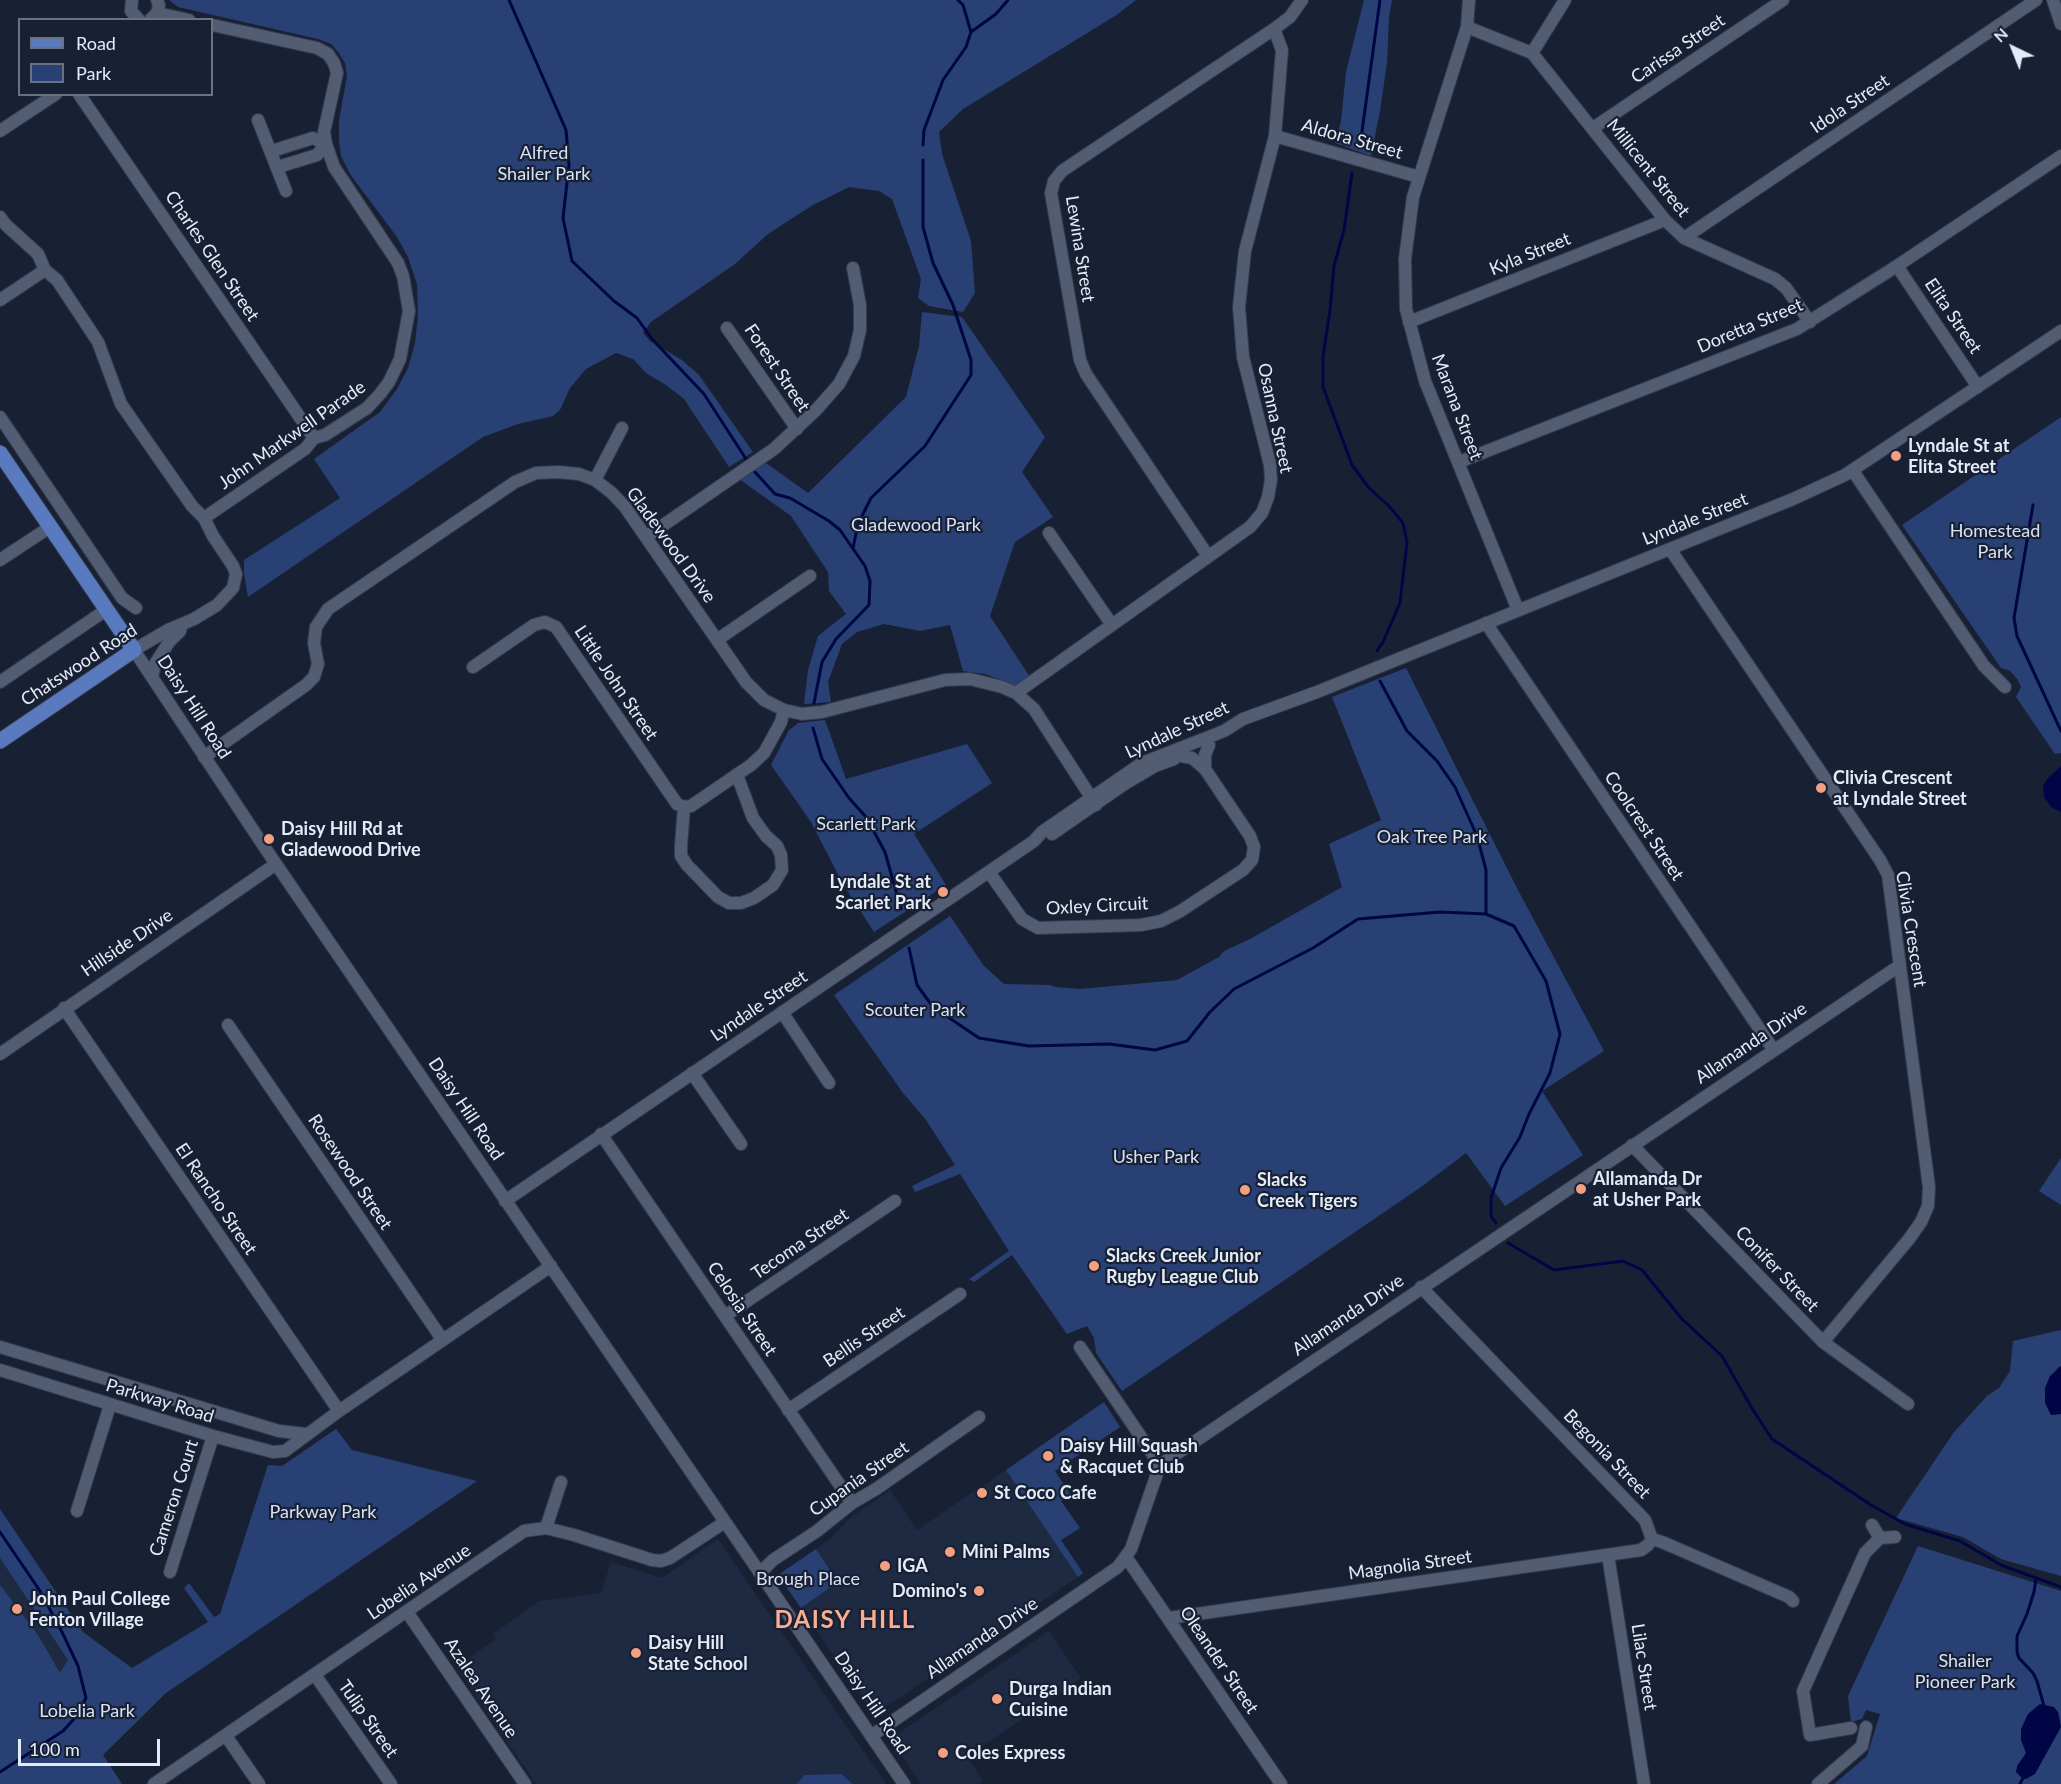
<!DOCTYPE html>
<html>
<head>
<meta charset="utf-8">
<style>
	body { margin:0 }
	#map { position:relative; width:2061px; height:1784px; overflow:hidden; background:#182134; font-family:Lato,sans-serif }
	canvas { display:block }
	.legend { position:absolute; left:18px; top:18px; width:195px; height:78px; box-sizing:border-box; background:#182134; border:2px solid #6a7282; margin:0; padding:8px 10px; list-style:none; font-size:18px; color:#e4ebf8 }
	.legend li { display:flex; align-items:center; gap:12px; height:30px }
	.legend b { width:30px; border:2px solid #6a7282 }
	.north { position:absolute; left:1983px; top:18px; width:60px; height:60px; -webkit-text-stroke:4px #182134; paint-order:stroke; rotate:317deg; font-size:16px; font-weight:700; line-height:24px; text-align:center; color:#e4ebf8 }
	.north::after { content:''; display:block; margin:auto; width:21px; height:27px; background:#e4ebf8; clip-path:polygon(50% 0,100% 100%,50% 72%,0 100%) }
	.scale { position:absolute; left:18px; top:1739px; width:142px; height:27px; box-sizing:border-box; border:3px solid #e4ebf8; border-top:0; padding-left:8px; font-size:18px; line-height:21px; white-space:nowrap; color:#e4ebf8; -webkit-text-stroke:4px #182134; paint-order:stroke }
</style>
</head>
<body>
<div id="map">
<canvas width="2061" height="1784"></canvas>
<ul class="legend">
<li><b style="height:8px;background:#5a7ac0"></b>Road</li>
<li><b style="height:16px;background:#294074"></b>Park</li>
</ul>
<div class="north">N</div>
<div class="scale">100 m</div>
</div>
<script>
const g = document.querySelector('canvas').getContext('2d');
g.lineJoin = 'round';
function fillPath(path, color) { g.fillStyle = color; g.fill(path, 'evenodd'); }
const toPath = rows => new Path2D(rows.map(r => 'M' + r).join(''));
function stroke(path, color, width, dash) { g.strokeStyle = color; g.lineWidth = width; g.lineCap = dash ? 'butt' : 'round'; g.setLineDash(dash || []); g.stroke(path); }
function write(font, color, halo, rows, align = 'center') {
  g.font = font + ' Lato,sans-serif'; g.lineWidth = 4.5; g.setLineDash([]); g.textBaseline = 'middle'; g.strokeStyle = halo; g.fillStyle = color; for (const [text, x, y, turn = 0] of rows) {
    g.save(); g.translate(x, y); g.rotate((+turn || 0) * Math.PI / 180); g.textAlign = isNaN(turn) ? turn : align; if (halo) g.strokeText(text, 0, 0); g.fillText(text, 0, 0); g.restore();
  }
}
fillPath(toPath([
	[1006,1470,1078,1577,880,1711,874,1712,870,1709,801,1608,838,1582,816,1549,831,1538,849,1519,890,1490,917,1530],
	[718,1539,886,1784,536,1784,456,1667,496,1639,493,1634,539,1601,601,1593,611,1562,662,1578],
	[0,1558,68,1660,60,1674,0,1745],
	[1049,1631,1081,1678,967,1757,983,1781,979,1784,921,1784,895,1746,893,1741,896,1735]
]), '#1e2942');
fillPath(toPath([
	[169,0,1136,0,1115,16,963,109,939,132,942,154,971,241,975,293,963,312,929,306,918,298,921,279,892,199,879,191,849,187,813,205,768,234,735,264,651,322,643,333,650,341,682,360,699,375,753,452,729,467,684,399,666,385,646,373,633,359,616,353,586,369,570,388,560,410,553,416,518,424,483,437,248,597,244,573,244,560,340,498,314,459,380,412,397,389,408,368,415,343,418,316,417,284,408,257,397,237,350,174,341,156,339,141,339,120,347,76,345,63,339,53,331,44,318,39,178,7],
	[1364,0,1392,0,1389,17,1387,63,1380,111,1371,156,1335,143,1341,121,1346,72],
	[922,312,962,317,1045,437,1022,472,1053,517,1015,542,990,616,1030,677,1017,686,985,674,963,671,950,625,920,631,884,624,857,632,842,644,828,682,831,702,804,704,808,670,818,636,846,614,829,591,828,572,791,516,735,476,759,458,808,493,906,397,919,346],
	[2061,417,2061,753,2055,754,2016,697,2021,687,2018,680,2010,671,2001,668,1902,525],
	[1406,668,1519,892,1604,1051,1542,1091,1583,1155,1505,1206,1466,1153,1421,1187,1122,1391,1096,1353,1094,1338,1087,1326,1067,1334,1012,1255,974,1282,969,1279,1009,1251,960,1174,915,1192,912,1186,955,1165,926,1120,903,1093,834,995,950,916,984,966,1004,984,1050,985,1055,987,1080,989,1177,980,1219,957,1224,951,1250,939,1342,887,1329,844,1381,820,1332,697],
	[825,720,846,779,967,744,992,783,914,834,946,885,874,932,843,884,811,822,771,765,789,730,798,723],
	[2061,1158,2061,1205,2039,1191],
	[2061,1330,2061,1366,2057,1368,2051,1415,2061,1414,2061,1576,2001,1559,1963,1537,1896,1518,1954,1432,1987,1396,1999,1388,2010,1371,2013,1341],
	[1104,1402,1120,1427,1055,1471,1070,1494,1061,1501,1080,1528,1061,1540,1083,1573,1078,1577,1006,1470],
	[336,1429,352,1450,477,1481,166,1693,103,1755,122,1784,0,1784,0,1585,38,1635,60,1673,68,1660,0,1558,0,1509,83,1632,132,1668,208,1622,184,1588,189,1583,214,1617,220,1614,268,1465,282,1466],
	[1918,1546,2061,1591,2061,1784,1834,1784,1867,1756,1880,1714,1866,1710,1862,1719,1851,1722,1848,1696],
	[816,1549,838,1582,801,1608,778,1575],
	[841,1774,853,1784,797,1784,804,1775]
]), '#294074');
fillPath(toPath([
	[2061,766,2061,812,2051,807,2044,797,2043,786,2047,779],
	[2061,1366,2061,1414,2051,1415,2045,1403,2045,1388,2050,1376],
	[2040,1704,2054,1707,2058,1712,2061,1727,2035,1774,2026,1779,2023,1779,2016,1772,2017,1766,2026,1753,2021,1740,2021,1729,2028,1714]
]), '#000645');
stroke(toPath([
	[509,0,566,130,569,165,563,218,572,261,614,301,637,318,652,339,704,394,748,462],
	[971,32,996,14,1008,0],
	[923,145,924,130,943,80,966,47,971,32,963,5,958,0],
	[1360,146,1380,0],
	[1352,173,1344,230,1334,266,1330,310,1323,357,1323,387,1352,465,1369,488,1389,506,1403,523,1407,542,1400,603,1383,642,1377,651],
	[755,472,775,494,790,498,829,521,840,530,865,566,870,581,869,605,836,639,822,662,814,703],
	[2033,505,2014,618,2017,636,2061,731],
	[853,548,858,524,871,498,925,446,971,375,971,360,953,305,933,263,923,227,923,160],
	[1380,681,1407,731,1437,761,1455,787,1477,836,1486,870,1486,914],
	[813,728,822,759,849,798,866,817,885,852,901,909],
	[909,948,917,985,933,1007,979,1038,1029,1046,1109,1044,1155,1050,1187,1041,1210,1012,1234,989,1313,948,1358,919,1440,912,1486,914,1514,926,1546,981,1560,1034,1550,1073,1529,1114,1520,1137,1501,1168,1491,1198,1491,1216,1496,1223],
	[1508,1243,1554,1270,1623,1261,1642,1270,1682,1319,1722,1356,1753,1410,1772,1439,1871,1505,1905,1524,1960,1541,2001,1565,2061,1587],
	[0,1532,40,1591,62,1632,78,1666,86,1698,75,1718,63,1731,0,1772],
	[2036,1578,2034,1592,2027,1614,2017,1636,2017,1652,2019,1658,2033,1673,2037,1681,2044,1706],
	[2020,1784,2024,1776]
]), '#000645', 3);
const minor = toPath([
	[132,0,131,11,139,20],
	[1469,0,1467,27,1413,197,1405,259,1406,309,1425,381,1518,610],
	[2053,0,2061,24],
	[157,13,189,20],
	[150,20,157,13,159,5,157,0],
	[1467,27,1532,53,1665,220,1684,238,1775,279,1786,288,1810,322],
	[1532,53,1565,0],
	[79,94,314,438],
	[258,120,286,191],
	[1593,128,1783,0],
	[0,131,56,94],
	[1275,136,1419,177],
	[272,151,313,138,326,144,317,155,278,167],
	[0,217,6,225,38,254,45,270,57,280,98,342,121,404,192,506,204,518,213,536,233,566,236,574,233,588,217,605,194,619,168,630,134,650,263,845,904,1784],
	[1684,238,2036,0],
	[1897,266,1978,387],
	[0,300,45,270],
	[1409,322,1665,220],
	[727,328,797,429],
	[0,417,122,598,136,608],
	[1459,462,1797,329,1897,266,2061,156],
	[1853,471,1984,666,2005,687],
	[595,480,622,428],
	[204,518,305,449,314,438,325,435,367,408,380,394,389,382,400,359,409,311,403,276,398,263,334,167,326,144,324,132,337,73,334,63,328,54,317,48,212,25],
	[1049,533,1112,625],
	[646,537,774,449,817,409,839,384,854,356,860,330,860,305,853,268],
	[1670,549,1880,860,1888,875,1929,1187,1928,1206,1921,1222,1909,1239,1823,1342],
	[1208,556,1086,374,1080,360,1051,193,1054,181,1062,171,1274,29,1290,17,1302,0],
	[0,560,50,527],
	[1486,623,1773,1049],
	[717,640,810,576],
	[473,667,534,625,545,622,556,627,677,804,684,807],
	[152,677,155,664,169,642,180,631,181,625],
	[0,682,106,610],
	[1016,693,1250,527,1262,513,1268,497,1271,480,1270,465,1243,357,1239,307,1245,251,1275,136,1282,50,1274,29],
	[204,757,306,685,314,677,318,664,314,643,316,627,328,609,515,482,536,473,558,472,579,474,595,480,612,493,625,507,746,682,764,700,784,710,802,714,822,712,945,680,970,679,1002,687,1016,693,1034,709,1096,805],
	[1205,769,1205,755,1209,745],
	[684,807,681,846,681,856,687,865,718,897,729,903,741,903,754,898,773,885,782,870,781,855,777,846,766,836,753,818,737,775],
	[684,807,691,806,751,765,764,753,781,722,784,710],
	[1052,834,1126,783,1155,766,1174,759],
	[989,872,1022,919,1038,928,1141,925,1161,921,1179,912,1243,870,1252,860,1254,847,1250,836,1205,769,1192,758,1181,756],
	[64,1008,339,1411],
	[782,1012,829,1083],
	[228,1025,442,1339],
	[0,1054,276,864],
	[692,1073,741,1144],
	[601,1134,852,1503],
	[1632,1145,1823,1342,1908,1404],
	[505,1201,1034,841,1042,832,1142,763,1224,731,1243,719,1317,692,1793,499,1845,475,2061,331],
	[1421,1287,1645,1520,1652,1539,1662,1542,1789,1597,1793,1601],
	[725,1316,895,1201],
	[0,1347,279,1431,306,1434],
	[1080,1347,1160,1465],
	[0,1370,213,1436,273,1452,285,1451,339,1411,551,1266],
	[788,1410,960,1294],
	[77,1511,110,1405],
	[1872,1525,1880,1538,1895,1537],
	[546,1528,561,1482],
	[1608,1555,1644,1784],
	[1126,1557,1281,1784],
	[170,1572,213,1436],
	[760,1573,773,1560,817,1531,852,1503,876,1489,979,1417],
	[407,1612,525,1784],
	[1169,1618,1641,1550,1648,1545,1652,1539],
	[315,1675,391,1784],
	[1851,1728,1810,1735,1803,1691,1865,1553,1880,1538],
	[226,1736,259,1784],
	[871,1736,1118,1567,1131,1549,1160,1465,1899,966],
	[154,1784,524,1531,546,1528,574,1535,652,1560,661,1561,670,1558,725,1522],
	[1818,1784,1862,1746,1866,1727]
]);
const major = toPath([
	[0,453,134,650,0,741]
]);
stroke(minor, '#353c4c', 14);
stroke(major, '#353c4c', 17);
stroke(minor, '#525d73', 12);
stroke(major, '#5a7ac0', 15);
for (const [x, y, r, color] of [
	[1896,456,6,"#f2a081"],
	[1821,788,6,"#f2a081"],
	[269,839,6,"#f2a081"],
	[943,892,6,"#f2a081"],
	[1581,1189,6,"#f2a081"],
	[1245,1190,6,"#f2a081"],
	[1094,1266,6,"#f2a081"],
	[1048,1456,6,"#f2a081"],
	[982,1493,6,"#f2a081"],
	[950,1552,6,"#f2a081"],
	[885,1566,6,"#f2a081"],
	[979,1591,6,"#f2a081"],
	[17,1609,6,"#f2a081"],
	[636,1653,6,"#f2a081"],
	[997,1699,6,"#f2a081"],
	[943,1753,6,"#f2a081"]
]) { const dot = new Path2D(); dot.arc(x, y, r, 0, 2 * Math.PI); g.fillStyle = color; g.fill(dot); stroke(dot, '#182134', 2); }
write('18px', '#e4ebf8', '#182134', [
	["Carissa Street",1678,49,-34],
	["Idola Street",1850,104,-34],
	["Aldora Street",1352,139,16],
	["Millicent Street",1648,168,51],
	["Lewina Street",1080,249,81],
	["Kyla Street",1530,254,-22],
	["Charles Glen Street",212,256,56],
	["Elita Street",1953,316,56],
	["Doretta Street",1750,326,-23],
	["Forest Street",777,368,56],
	["Marana Street",1457,407,69],
	["Osanna Street",1275,418,78],
	["John Markwell Parade",292,435,-35],
	["Lyndale Street",1695,519,-22],
	["Gladewood Drive",671,545,54],
	["Chatswood Road",79,665,-33],
	["Little John Street",616,683,56],
	["Daisy Hill Road",194,707,57],
	["Lyndale Street",1177,730,-25],
	["Coolcrest Street",1644,826,56],
	["Oxley Circuit",1097,906,-3],
	["Clivia Crescent",1911,929,81],
	["Hillside Drive",127,943,-34],
	["Lyndale Street",759,1006,-34],
	["Allamanda Drive",1751,1043,-34],
	["Daisy Hill Road",466,1109,56],
	["Rosewood Street",350,1172,56],
	["El Rancho Street",216,1199,56],
	["Tecoma Street",800,1244,-34],
	["Conifer Street",1777,1269,46],
	["Celosia Street",742,1309,56],
	["Allamanda Drive",1348,1315,-34],
	["Bellis Street",864,1337,-34],
	["Parkway Road",160,1401,17],
	["Begonia Street",1607,1454,46],
	["Cupania Street",859,1479,-35],
	["Cameron Court",174,1498,-72],
	["Magnolia Street",1410,1565,-8],
	["Lobelia Avenue",419,1582,-34],
	["Allamanda Drive",982,1638,-34],
	["Oleander Street",1219,1660,56],
	["Lilac Street",1644,1667,81],
	["Azalea Avenue",481,1688,56],
	["Daisy Hill Road",872,1703,56],
	["Tulip Street",368,1719,55]
]);
write('18px', '#d8e2f5', '#182134', [
	["Alfred",544,153],
	["Shailer Park",544,174],
	["Gladewood Park",916,525],
	["Homestead",1995,531],
	["Park",1995,552],
	["Scarlett Park",866,824],
	["Oak Tree Park",1432,837],
	["Scouter Park",915,1010],
	["Usher Park",1156,1157],
	["Parkway Park",323,1512],
	["Brough Place",808,1579],
	["Shailer",1965,1661],
	["Pioneer Park",1965,1682],
	["Lobelia Park",87,1711]
]);
write('bold 18px', '#e4ebf8', '#182134', [
	["Lyndale St at",1908,446],
	["Elita Street",1908,467],
	["Clivia Crescent",1833,778],
	["at Lyndale Street",1833,799],
	["Daisy Hill Rd at",281,829],
	["Gladewood Drive",281,850],
	["Lyndale St at",931,882,"right"],
	["Scarlet Park",931,903,"right"],
	["Allamanda Dr",1593,1179],
	["at Usher Park",1593,1200],
	["Slacks",1257,1180],
	["Creek Tigers",1257,1201],
	["Slacks Creek Junior",1106,1256],
	["Rugby League Club",1106,1277],
	["Daisy Hill Squash",1060,1446],
	["& Racquet Club",1060,1467],
	["St Coco Cafe",994,1493],
	["Mini Palms",962,1552],
	["IGA",897,1566],
	["Domino's",967,1591,"right"],
	["John Paul College",29,1599],
	["Fenton Village",29,1620],
	["Daisy Hill",648,1643],
	["State School",648,1664],
	["Durga Indian",1009,1689],
	["Cuisine",1009,1710],
	["Coles Express",955,1753]
], 'left');
g.letterSpacing = '1.5px';
write('bold 24px', '#faad90', '#182134', [
	["DAISY HILL",845,1620]
]);
g.letterSpacing = '0px';
</script>
</body>
</html>
